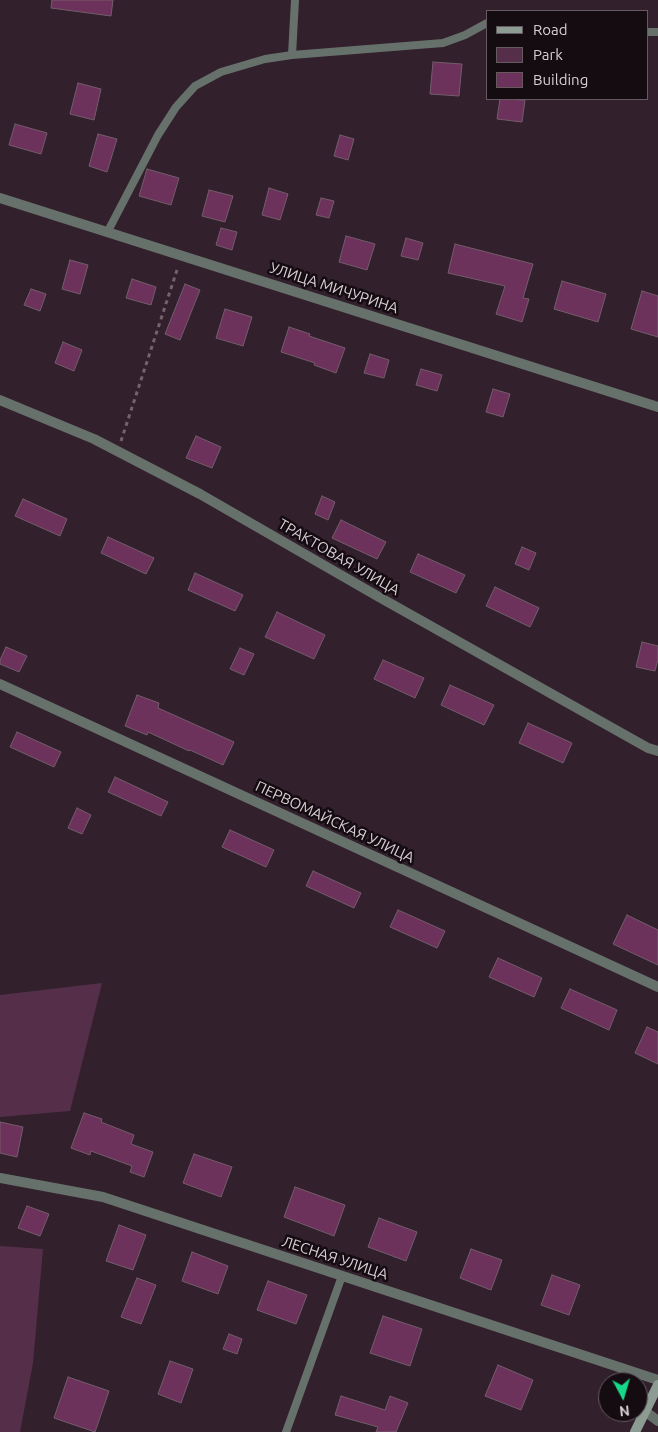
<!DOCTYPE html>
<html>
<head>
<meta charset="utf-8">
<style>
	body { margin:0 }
	#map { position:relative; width:658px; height:1432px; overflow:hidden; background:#32202c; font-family:Ubuntu,sans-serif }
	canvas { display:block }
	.legend { position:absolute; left:486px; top:10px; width:162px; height:90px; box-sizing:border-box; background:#150c12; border:1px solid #645a60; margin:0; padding:6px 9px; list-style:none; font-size:15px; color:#daced5 }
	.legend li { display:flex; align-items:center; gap:10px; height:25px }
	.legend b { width:25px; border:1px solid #645a60 }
	.north { position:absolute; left:598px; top:1372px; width:50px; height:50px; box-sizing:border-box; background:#150c12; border:1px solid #645a60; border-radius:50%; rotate:174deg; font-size:14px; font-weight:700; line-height:20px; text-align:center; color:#daced5 }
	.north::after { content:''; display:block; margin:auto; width:18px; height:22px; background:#15d989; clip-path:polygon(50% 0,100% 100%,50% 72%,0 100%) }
</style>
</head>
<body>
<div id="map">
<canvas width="658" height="1432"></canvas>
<ul class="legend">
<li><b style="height:6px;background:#8c9c92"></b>Road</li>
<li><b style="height:14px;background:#552f49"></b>Park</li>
<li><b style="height:14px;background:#6d325b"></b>Building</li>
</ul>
<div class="north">N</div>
</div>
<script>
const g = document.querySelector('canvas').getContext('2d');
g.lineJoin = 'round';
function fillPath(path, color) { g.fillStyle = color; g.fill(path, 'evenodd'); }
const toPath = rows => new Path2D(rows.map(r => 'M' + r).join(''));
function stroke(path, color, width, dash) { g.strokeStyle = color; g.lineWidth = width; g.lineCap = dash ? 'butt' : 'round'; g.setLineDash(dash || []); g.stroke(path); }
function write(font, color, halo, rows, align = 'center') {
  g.font = font + ' Ubuntu,sans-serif'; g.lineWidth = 5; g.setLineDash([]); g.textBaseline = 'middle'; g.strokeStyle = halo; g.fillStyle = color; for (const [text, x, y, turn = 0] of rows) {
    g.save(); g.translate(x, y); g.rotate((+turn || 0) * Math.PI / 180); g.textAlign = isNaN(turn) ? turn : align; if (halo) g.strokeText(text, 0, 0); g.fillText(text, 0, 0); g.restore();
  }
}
fillPath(toPath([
	[102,983,70,1111,0,1117,0,995],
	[0,1246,43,1249,33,1363,20,1432,0,1432]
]), '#552f49');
const building = toPath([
	[52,0,113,0,111,16,51,8,52,0],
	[433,62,462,64,459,96,430,94,433,62],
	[78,83,101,89,94,120,70,114,78,83],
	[500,99,525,100,522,122,497,119,500,99],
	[15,124,47,133,41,154,9,145,15,124],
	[98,134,117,139,107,172,89,166,98,134],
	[340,135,354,139,348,160,334,156,340,135],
	[147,169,179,178,171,205,139,196,147,169],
	[269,188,288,194,280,220,262,215,269,188],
	[209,190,233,196,225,222,202,216,209,190],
	[321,198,334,201,329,218,316,215,321,198],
	[221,228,237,232,232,250,216,245,221,228],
	[346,236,375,244,367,270,339,262,346,236],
	[406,238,423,243,418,260,401,256,406,238],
	[455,244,533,264,523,298,529,299,522,322,496,314,505,286,448,273,455,244],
	[70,260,88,265,80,294,62,289,70,260],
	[132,279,156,287,151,305,126,298,132,279],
	[562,281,606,294,598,322,554,309,562,281],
	[185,284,200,290,180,340,165,334,185,284],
	[31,289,46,294,40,311,24,305,31,289],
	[642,291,658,296,658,337,631,329,642,291],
	[225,309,252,317,243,346,216,338,225,309],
	[289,327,310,334,309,336,345,348,336,373,314,365,315,363,281,352,289,327],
	[63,342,82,350,74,371,55,363,63,342],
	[370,354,389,360,384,378,364,373,370,354],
	[421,369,442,375,437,391,416,385,421,369],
	[493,389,510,394,503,417,486,412,493,389],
	[196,436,221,447,212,468,186,458,196,436],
	[322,496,335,502,328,520,315,514,322,496],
	[23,499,67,519,60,536,15,516,23,499],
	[341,520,386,542,377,559,332,538,341,520],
	[108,537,154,558,146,574,101,553,108,537],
	[522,547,536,553,529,570,515,564,522,547],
	[418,554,465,575,456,593,410,572,418,554],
	[195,573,243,595,235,611,188,590,195,573],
	[495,587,539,608,530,627,486,606,495,587],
	[277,612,325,635,314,659,265,637,277,612],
	[642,642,658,646,658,659,655,671,636,667,642,642],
	[6,647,27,656,19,672,0,664,0,660,6,647],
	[240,648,254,654,244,675,230,669,240,648],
	[383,660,424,678,415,698,374,679,383,660],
	[450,685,494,705,484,725,441,705,450,685],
	[137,695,159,703,158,708,234,742,223,765,190,750,189,751,148,732,147,735,125,726,137,695],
	[528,723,572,743,563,763,519,743,528,723],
	[17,732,61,752,54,767,10,747,17,732],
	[115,777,168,802,161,816,108,792,115,777],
	[77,808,91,815,82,834,68,828,77,808],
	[230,830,274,850,266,867,222,847,230,830],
	[313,871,361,893,354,908,306,886,313,871],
	[398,910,445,931,437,948,390,927,398,910],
	[627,915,658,930,658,965,613,944,627,915],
	[498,958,542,978,534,997,489,977,498,958],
	[570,989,617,1010,609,1030,561,1008,570,989],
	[647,1027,658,1032,658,1064,635,1053,647,1027],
	[84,1113,102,1119,101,1122,134,1135,131,1144,153,1152,144,1177,130,1172,132,1166,91,1151,90,1155,71,1148,84,1113],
	[0,1122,23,1127,17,1157,0,1153,0,1122],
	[194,1154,232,1167,221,1197,183,1183,194,1154],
	[295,1187,345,1205,334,1236,284,1217,295,1187],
	[27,1206,49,1214,40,1236,18,1228,27,1206],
	[379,1218,417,1232,406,1261,368,1247,379,1218],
	[119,1225,146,1235,133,1270,106,1261,119,1225],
	[471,1249,502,1260,491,1290,460,1278,471,1249],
	[192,1252,228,1266,218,1294,182,1281,192,1252],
	[552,1275,580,1285,569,1315,541,1305,552,1275],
	[137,1278,156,1285,141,1324,121,1317,137,1278],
	[268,1281,307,1295,296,1324,257,1310,268,1281],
	[383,1316,422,1329,410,1366,370,1353,383,1316],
	[229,1334,242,1339,237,1354,223,1349,229,1334],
	[170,1361,193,1369,181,1403,158,1394,170,1361],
	[498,1365,533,1380,521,1410,485,1396,498,1365],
	[68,1377,109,1391,95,1432,54,1418,68,1377],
	[341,1396,385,1410,390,1396,408,1403,396,1432,376,1432,378,1427,335,1415,341,1396]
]);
fillPath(building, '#6d325b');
stroke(building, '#735d6b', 1);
stroke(toPath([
	[121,441,178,267]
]), '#72636d', 3, [4, 4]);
stroke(toPath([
	[647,32,658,32],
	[292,55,295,0],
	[108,231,158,135,176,107,195,86,221,72,265,59,292,55,443,43,465,35,487,23],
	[286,1432,342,1276]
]), '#67716b', 8);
stroke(toPath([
	[0,198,658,407],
	[0,400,94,439,200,494,379,597,648,748,658,751],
	[0,684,658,987],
	[0,1178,103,1197,658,1380],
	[646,1412,658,1421]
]), '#67716b', 10);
stroke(toPath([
	[635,1432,658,1385]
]), '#8c9c92', 10);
write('15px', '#daced5', '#150c12', [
	["УЛИЦА МИЧУРИНА",334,288,18],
	["ТРАКТОВАЯ УЛИЦА",339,557,30],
	["ПЕРВОМАЙСКАЯ УЛИЦА",335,822,25],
	["ЛЕСНАЯ УЛИЦА",335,1258,18]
]);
</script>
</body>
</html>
